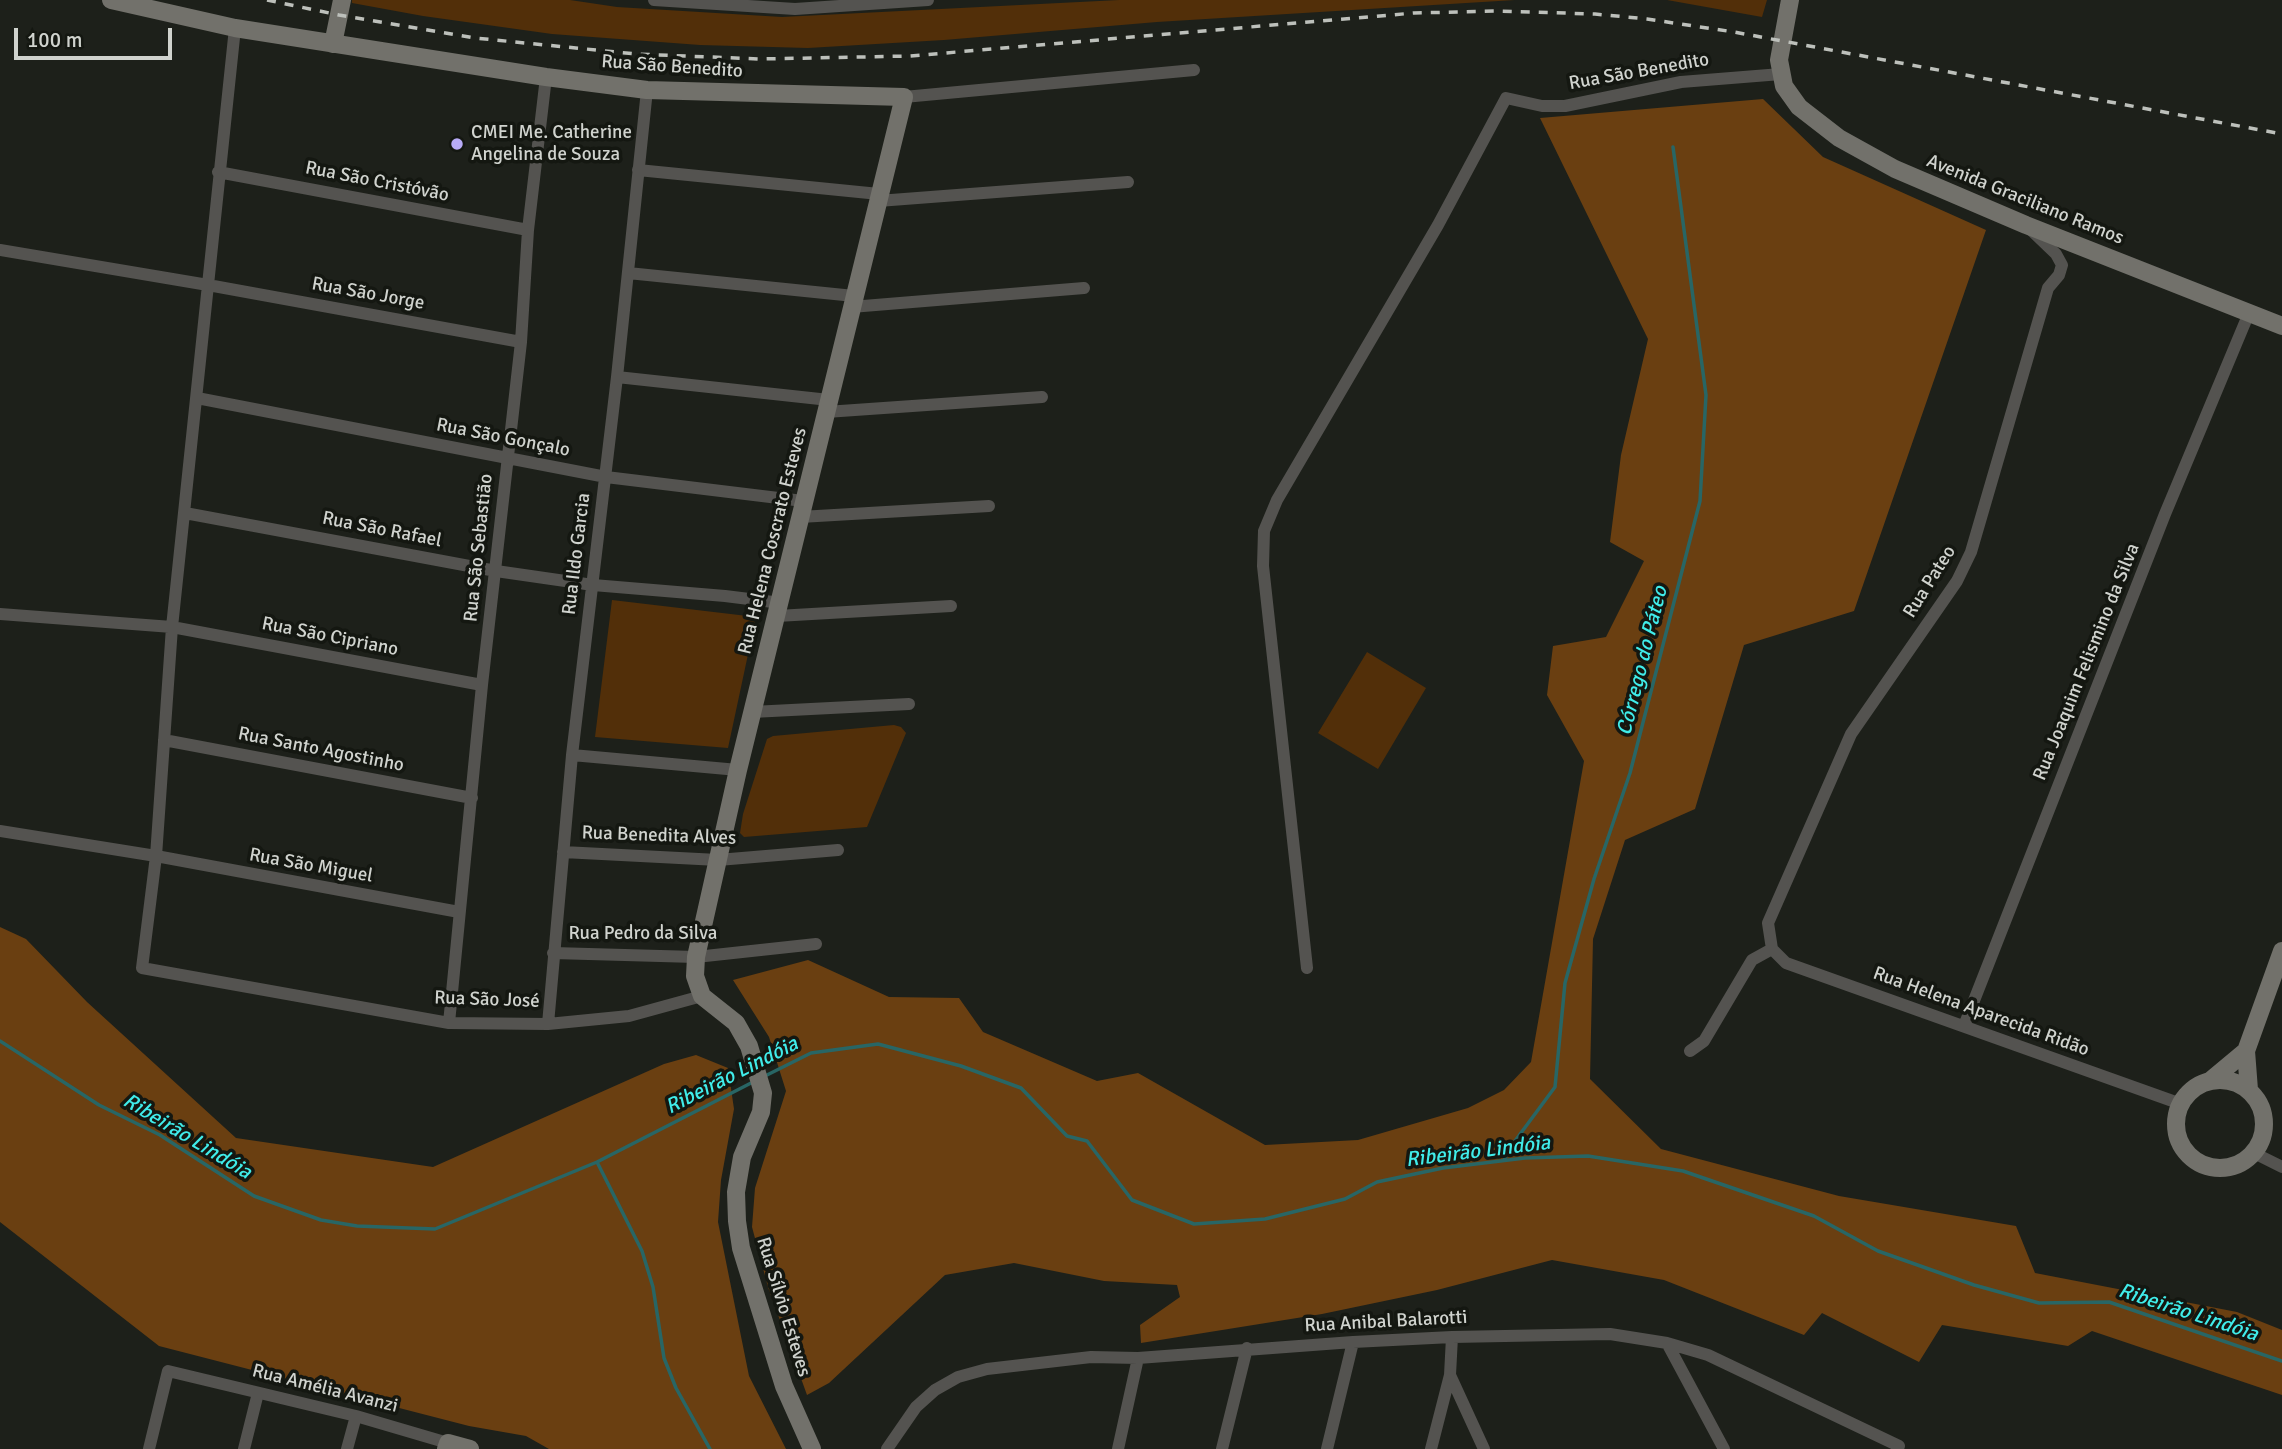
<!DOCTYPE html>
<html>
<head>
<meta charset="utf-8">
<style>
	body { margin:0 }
	#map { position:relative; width:2282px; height:1449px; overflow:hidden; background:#1d201a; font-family:Signika,sans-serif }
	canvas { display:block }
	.scale { position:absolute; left:14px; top:28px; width:158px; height:32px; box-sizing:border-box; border:4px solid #d0d3ce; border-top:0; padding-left:9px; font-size:21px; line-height:24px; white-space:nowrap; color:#d0d3ce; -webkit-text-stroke:5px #141711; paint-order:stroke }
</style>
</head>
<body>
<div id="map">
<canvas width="2282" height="1449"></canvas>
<div class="scale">100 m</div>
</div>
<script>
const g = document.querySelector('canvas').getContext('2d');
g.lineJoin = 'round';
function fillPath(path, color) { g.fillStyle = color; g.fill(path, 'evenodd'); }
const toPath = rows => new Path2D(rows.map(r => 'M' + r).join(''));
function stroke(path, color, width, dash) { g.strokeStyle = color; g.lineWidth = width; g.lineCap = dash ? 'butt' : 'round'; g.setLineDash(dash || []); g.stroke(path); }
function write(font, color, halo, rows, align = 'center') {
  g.font = font + ' Signika,sans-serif'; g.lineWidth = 7; g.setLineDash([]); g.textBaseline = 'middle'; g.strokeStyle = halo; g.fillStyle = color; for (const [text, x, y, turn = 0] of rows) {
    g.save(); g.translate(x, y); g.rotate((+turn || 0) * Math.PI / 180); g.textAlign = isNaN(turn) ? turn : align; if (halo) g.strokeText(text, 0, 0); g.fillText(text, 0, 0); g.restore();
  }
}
fillPath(toPath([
	[352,0,570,0,617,7,782,17,1119,0,1515,0,1157,22,944,40,808,48,700,45,552,34,423,16,352,3],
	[1667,0,1767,0,1762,17],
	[612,600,756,617,728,748,595,737],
	[1367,652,1426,688,1378,769,1318,733],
	[894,725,901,727,906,733,867,827,744,837,740,833,743,814,767,739,773,736]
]), '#522f09');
fillPath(toPath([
	[1763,99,1823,157,1986,230,1854,611,1744,645,1695,809,1625,840,1593,939,1590,1079,1661,1149,1839,1196,2016,1226,2035,1273,2237,1312,2282,1330,2282,1395,2092,1331,2068,1346,1942,1325,1919,1362,1822,1313,1804,1335,1664,1280,1552,1260,1437,1290,1322,1314,1141,1343,1140,1325,1180,1297,1177,1285,1104,1281,1014,1263,945,1275,829,1383,807,1395,768,1287,752,1227,755,1188,786,1091,769,1037,733,980,808,960,889,997,959,998,983,1032,1097,1081,1138,1073,1265,1145,1358,1140,1468,1108,1504,1090,1531,1062,1584,761,1547,695,1553,646,1606,637,1644,561,1610,542,1621,455,1648,339,1540,118],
	[0,927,26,939,87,1002,236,1138,433,1167,664,1064,696,1055,728,1068,734,1109,721,1180,718,1222,749,1376,786,1449,549,1449,526,1436,469,1426,159,1346,0,1222]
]), '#6a3f11');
stroke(toPath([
	[0,1041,99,1105,160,1135,254,1196,321,1220,357,1226,435,1229,597,1162,753,1082],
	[763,1077,811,1053,878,1044,961,1066,1021,1088,1067,1136,1087,1141,1132,1200,1194,1224,1265,1219,1345,1199,1377,1182,1443,1168,1525,1158,1588,1156,1683,1171,1814,1216,1878,1251,1974,1285,2039,1303,2109,1302,2282,1361],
	[1504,1160,1512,1145,1555,1087,1565,983,1594,879,1630,773,1700,501,1706,395,1673,147],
	[597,1162,642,1251,653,1287,664,1358,676,1388,710,1449]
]), '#286665', 3.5);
stroke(toPath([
	[654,0,795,9,928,0],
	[235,28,172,627,156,856,142,968,449,1023,548,1024,629,1016,702,996],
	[904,97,1194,70],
	[638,170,879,194],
	[218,172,528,230],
	[878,201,1128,182],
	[0,250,208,285,521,342],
	[628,273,854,296],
	[851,307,1084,288],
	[617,377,829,400],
	[197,398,606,477,803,501],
	[826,412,1042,397],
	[185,513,496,571,593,585,725,596,781,603],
	[800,517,989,506],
	[0,614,172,627,482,685],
	[777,616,951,606],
	[752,712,909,704],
	[164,740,472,798],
	[572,755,738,770],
	[0,831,156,856,459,912],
	[563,852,718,860,838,850],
	[1772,949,1768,923,1851,734,1957,581,1971,552,2048,288,2059,275,2062,265,2056,254,2031,230],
	[1772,949,1786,963,2181,1104],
	[553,953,696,957,816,944],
	[1307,968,1263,566,1264,531,1277,500,1438,225,1506,98,1542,106,1565,106,1681,82,1781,74],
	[449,1023,482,685,521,342,528,230,546,77],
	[548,1024,572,755,617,377,647,90],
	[1964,1026,2165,514,2249,313],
	[1690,1051,1704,1041,1752,960,1772,949],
	[2254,1153,2282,1167],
	[1452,1337,1450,1375,1484,1449],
	[1667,1343,1724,1449],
	[149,1449,168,1371,356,1416,448,1443],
	[244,1449,258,1393],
	[347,1449,356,1416],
	[887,1449,916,1407,935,1390,958,1377,987,1369,1091,1357,1138,1358,1353,1342,1452,1337,1610,1334,1667,1343,1708,1355,1899,1446],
	[1118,1449,1138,1358],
	[1222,1449,1247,1348],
	[1327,1449,1353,1342],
	[1431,1449,1450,1375]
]), '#545350', 12);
stroke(toPath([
	[111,0,235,28,546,77,647,90,904,97,738,770,696,957,695,976,702,996,736,1023,749,1046,763,1093,761,1112,742,1157,736,1192,737,1221,741,1248,784,1386,812,1449],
	[1790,0,1779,60,1784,86,1799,107,1839,138,1895,169,2026,225,2282,326],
	[333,44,342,0],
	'2176 1124a44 44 0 1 1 88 0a44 44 0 1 1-88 0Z',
	[2210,1081,2246,1051],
	[2249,1090,2246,1051,2282,951],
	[446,1449,448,1443,470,1449]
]), '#72716b', 18);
stroke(toPath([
	[267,0,339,15,475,38,636,54,759,59,910,56,1414,13,1497,11,1595,14,1647,19,1734,32,2282,134]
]), '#bdc0bb', 3.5, [9, 9]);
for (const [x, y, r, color] of [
	[457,144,7,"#b8abf7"]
]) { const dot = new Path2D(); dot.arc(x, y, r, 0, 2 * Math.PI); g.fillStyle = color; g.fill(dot); stroke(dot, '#141711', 2.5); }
write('19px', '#d0d3ce', '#141711', [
	["Rua São Benedito",672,67,4],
	["Rua São Benedito",1639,72,-10],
	["Rua São Cristóvão",377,182,11],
	["Avenida Graciliano Ramos",2025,200,22],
	["Rua São Jorge",368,294,10],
	["Rua São Gonçalo",503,438,11],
	["Rua São Rafael",382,530,11],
	["Rua Helena Coscrato Esteves",773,541,-76],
	["Rua São Sebastião",479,548,-84],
	["Rua Ildo Garcia",577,554,-83],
	["Rua Pateo",1930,582,-58],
	["Rua São Cipriano",330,637,11],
	["Rua Joaquim Felismino da Silva",2087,662,-68],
	["Rua Santo Agostinho",321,750,11],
	["Rua Benedita Alves",659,836,2],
	["Rua São Miguel",311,866,10],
	["Rua Pedro da Silva",643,934],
	["Rua São José",487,1000,2],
	["Rua Helena Aparecida Ridão",1981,1012,20],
	["Rua Sílvio Esteves",783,1307,73],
	["Rua Anibal Balarotti",1386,1322,-3],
	["Rua Amélia Avanzi",325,1389,14]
]);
write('19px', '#d0d3ce', '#141711', [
	["CMEI Me. Catherine",471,133],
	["Angelina de Souza",471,155]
], 'left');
write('italic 21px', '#40ecea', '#141711', [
	["Córrego do Páteo",1643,661,-76],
	["Ribeirão Lindóia",732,1076,-27],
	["Ribeirão Lindóia",187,1137,31],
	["Ribeirão Lindóia",1478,1152,-7],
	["Ribeirão Lindóia",2188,1313,18]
]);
</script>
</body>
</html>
